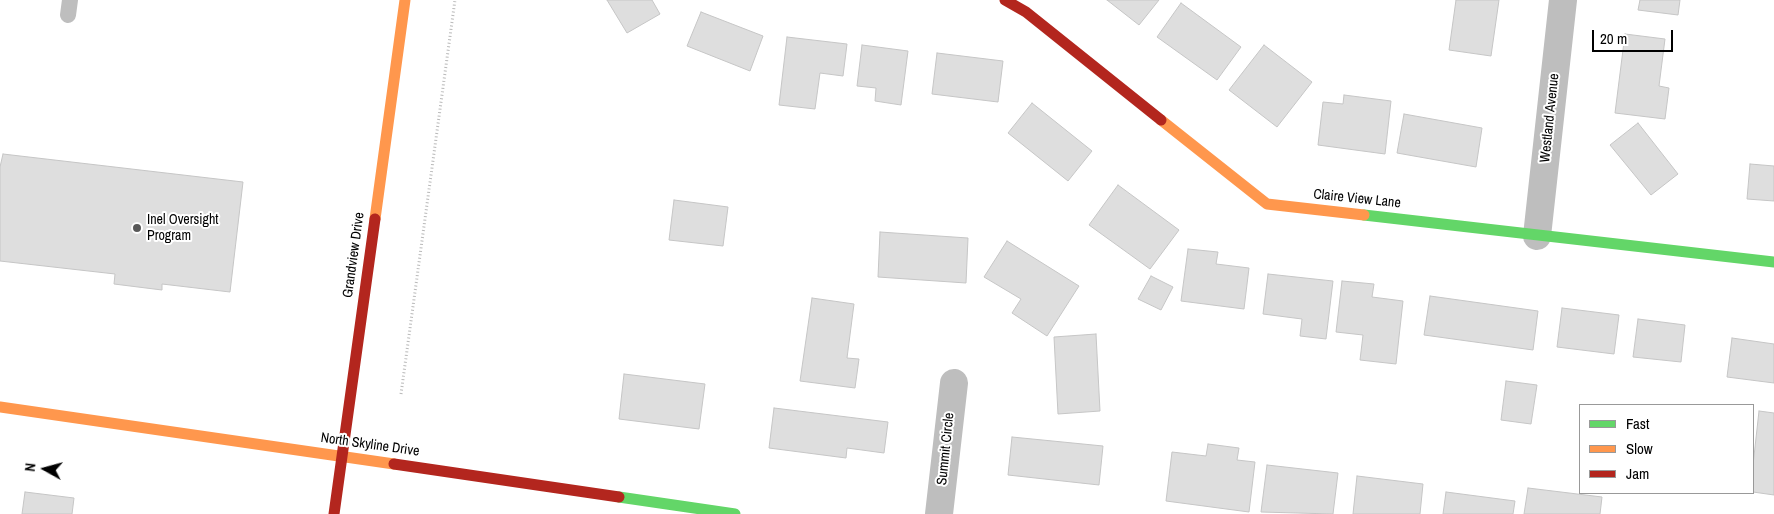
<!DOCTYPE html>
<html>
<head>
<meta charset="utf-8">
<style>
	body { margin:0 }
	#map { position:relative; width:1774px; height:514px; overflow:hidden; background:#fff; font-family:"Archivo Narrow",sans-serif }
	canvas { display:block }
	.legend { position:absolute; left:1579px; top:404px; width:175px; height:90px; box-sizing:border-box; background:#fff; border:1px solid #999; margin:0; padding:6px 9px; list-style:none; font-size:15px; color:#000 }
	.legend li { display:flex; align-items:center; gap:10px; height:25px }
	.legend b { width:25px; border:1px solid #999 }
	.north { position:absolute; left:20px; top:444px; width:50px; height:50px; -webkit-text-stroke:4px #fff; paint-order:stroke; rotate:277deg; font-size:14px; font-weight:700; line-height:20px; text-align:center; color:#000 }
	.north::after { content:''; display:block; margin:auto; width:18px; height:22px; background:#000; clip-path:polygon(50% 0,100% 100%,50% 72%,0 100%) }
	.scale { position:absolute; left:1592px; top:30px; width:81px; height:22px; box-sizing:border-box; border:2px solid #000; border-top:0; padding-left:6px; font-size:15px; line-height:18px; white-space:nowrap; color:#000; -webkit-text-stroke:4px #fff; paint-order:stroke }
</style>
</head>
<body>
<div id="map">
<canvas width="1774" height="514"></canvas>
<ul class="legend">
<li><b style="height:6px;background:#63d668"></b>Fast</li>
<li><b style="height:6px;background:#ff974d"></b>Slow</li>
<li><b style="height:6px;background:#b3261e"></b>Jam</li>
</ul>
<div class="north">N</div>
<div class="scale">20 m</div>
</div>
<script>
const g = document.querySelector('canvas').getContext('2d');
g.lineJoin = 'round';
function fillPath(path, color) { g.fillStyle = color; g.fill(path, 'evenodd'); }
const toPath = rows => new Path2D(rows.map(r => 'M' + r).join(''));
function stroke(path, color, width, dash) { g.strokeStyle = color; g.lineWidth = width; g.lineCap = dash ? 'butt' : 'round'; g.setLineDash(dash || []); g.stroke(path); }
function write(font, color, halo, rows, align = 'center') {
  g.font = font + ' "Archivo Narrow",sans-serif'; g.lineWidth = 4; g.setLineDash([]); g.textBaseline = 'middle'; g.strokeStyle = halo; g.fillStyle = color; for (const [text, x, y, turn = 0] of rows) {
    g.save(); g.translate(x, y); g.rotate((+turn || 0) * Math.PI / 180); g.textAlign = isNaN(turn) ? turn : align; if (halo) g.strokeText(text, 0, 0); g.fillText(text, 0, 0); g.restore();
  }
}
const building = toPath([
	[607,0,652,0,660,14,627,33,607,0],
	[1107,0,1159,0,1139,25,1107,0],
	[1456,0,1499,0,1491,56,1449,50,1456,0],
	[1640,0,1680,0,1678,15,1638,10,1640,0],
	[1181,3,1241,47,1217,80,1157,37,1181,3],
	[701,12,763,36,750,71,687,46,701,12],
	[1625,34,1665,39,1659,86,1669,88,1665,119,1615,113,1625,34],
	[787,37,847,44,843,76,820,73,815,109,779,105,787,37],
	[862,45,908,51,901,105,875,101,876,88,857,86,862,45],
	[1264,45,1312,82,1277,127,1229,90,1264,45],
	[937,53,1003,61,998,102,932,94,937,53],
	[1344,95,1391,101,1385,154,1318,145,1323,102,1343,104,1344,95],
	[1032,103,1092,151,1068,181,1008,133,1032,103],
	[1404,114,1482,128,1476,167,1397,153,1404,114],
	[1638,123,1678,174,1651,195,1610,145,1638,123],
	[3,154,243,182,230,292,162,284,162,290,114,284,115,274,0,261,0,167,3,154],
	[1750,164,1774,166,1774,201,1747,199,1750,164],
	[1118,185,1179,230,1150,269,1089,225,1118,185],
	[674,200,728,207,723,246,669,240,674,200],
	[880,232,968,238,966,283,878,277,880,232],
	[1007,241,1079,286,1047,336,1012,313,1021,299,984,277,1007,241],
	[1188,249,1218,252,1216,264,1249,268,1244,309,1181,301,1188,249],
	[1268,274,1333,281,1326,339,1300,336,1302,319,1263,314,1268,274],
	[1151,276,1173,287,1161,310,1138,299,1151,276],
	[1342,281,1374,284,1372,297,1403,301,1396,364,1360,360,1363,335,1336,332,1342,281],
	[1430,296,1538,311,1533,350,1424,335,1430,296],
	[812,298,854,304,847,358,859,359,855,388,800,381,812,298],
	[1562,308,1619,315,1614,354,1557,347,1562,308],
	[1638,319,1685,325,1681,362,1633,357,1638,319],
	[1096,334,1100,411,1058,414,1054,337,1096,334],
	[1732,338,1774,344,1774,383,1727,377,1732,338],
	[624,374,705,384,699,429,619,419,624,374],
	[1506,381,1537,385,1531,424,1501,420,1506,381],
	[774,408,888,422,884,453,847,448,846,458,769,448,774,408],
	[1759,411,1774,413,1774,495,1753,492,1753,465,1759,411],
	[1012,437,1103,446,1099,485,1008,475,1012,437],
	[1208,444,1239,448,1237,460,1255,462,1249,512,1166,501,1172,452,1206,456,1208,444],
	[1267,465,1338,473,1333,514,1261,512,1267,465],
	[1357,476,1423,484,1420,514,1353,514,1357,476],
	[1528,488,1602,497,1600,514,1524,514,1528,488],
	[25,492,74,498,72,514,22,514,25,492],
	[1446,492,1515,501,1513,514,1443,514,1446,492]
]);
fillPath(building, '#dedede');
stroke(building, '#c6c6c6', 1);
stroke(toPath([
	[401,394,455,0]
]), '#b9b9b9', 3, [1, 2.5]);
stroke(toPath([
	[68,15,70,0]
]), '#bebebe', 16);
stroke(toPath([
	[1537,236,1563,0],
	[939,514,954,383]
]), '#bebebe', 28);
stroke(toPath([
	[1364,215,1774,262],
	[619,497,735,514]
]), '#63d668', 11);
stroke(toPath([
	[1161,120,1267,204,1364,215],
	[375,219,405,0],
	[0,407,394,464]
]), '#ff974d', 11);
stroke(toPath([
	[1005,0,1026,12,1161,120],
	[394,464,619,497],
	[334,514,375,219]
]), '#b3261e', 11);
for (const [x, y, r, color] of [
	[137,228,5,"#595959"]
]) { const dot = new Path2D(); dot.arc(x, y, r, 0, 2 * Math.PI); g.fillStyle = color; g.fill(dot); stroke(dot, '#fff', 2); }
write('14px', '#000', '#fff', [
	["Westland Avenue",1550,118,-84],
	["Claire View Lane",1357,199,6],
	["Grandview Drive",354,255,-82],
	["North Skyline Drive",370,445,8],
	["Summit Circle",946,449,-84]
]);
write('14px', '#000', '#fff', [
	["Inel Oversight",147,220],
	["Program",147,236]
], 'left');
</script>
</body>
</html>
